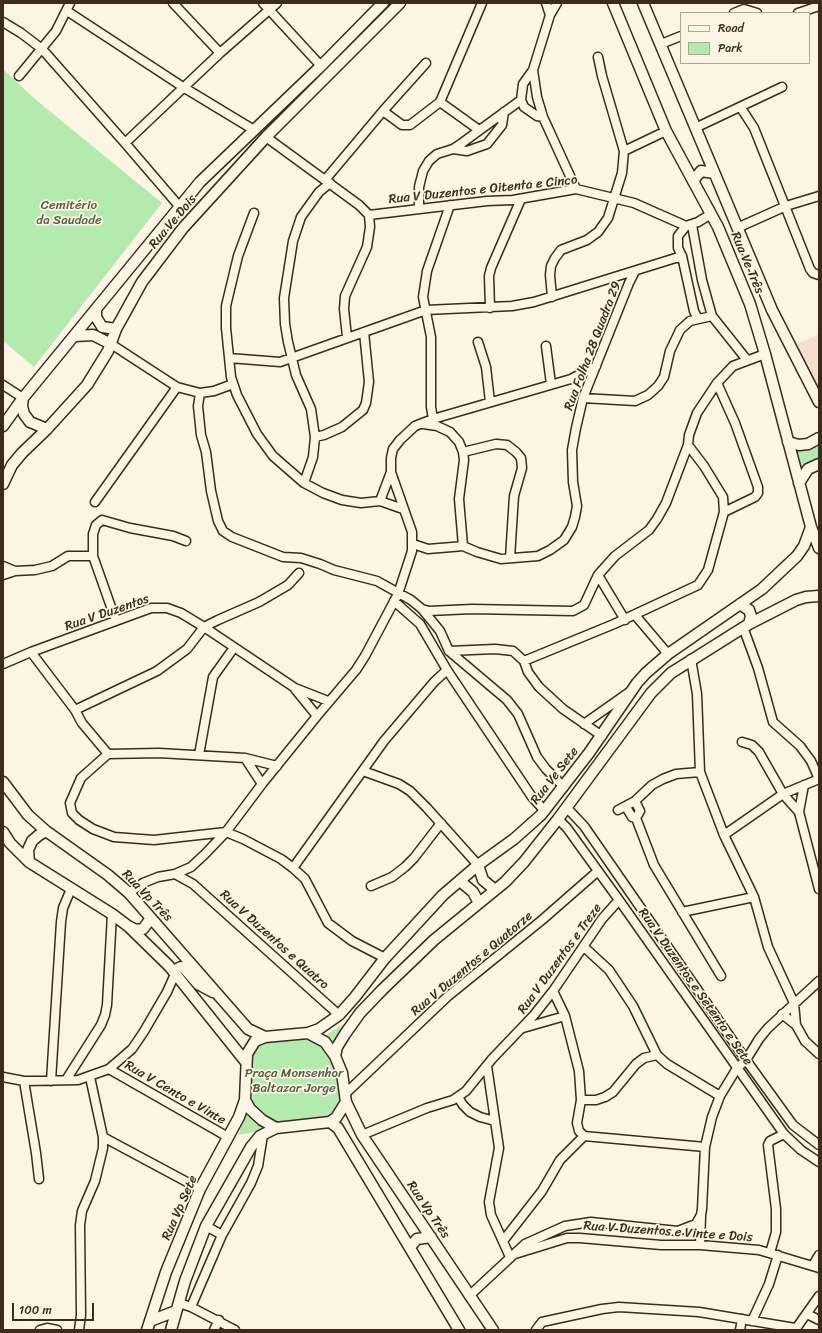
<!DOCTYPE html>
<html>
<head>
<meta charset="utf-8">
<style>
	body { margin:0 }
	#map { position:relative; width:822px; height:1333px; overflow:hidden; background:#fcf5e5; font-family:Sriracha,sans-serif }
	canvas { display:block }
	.frame { position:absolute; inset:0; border:4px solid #3b2a1e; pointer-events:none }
	.legend { position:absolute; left:680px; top:12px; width:130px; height:52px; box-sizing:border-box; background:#fcf5e5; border:1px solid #afa495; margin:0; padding:5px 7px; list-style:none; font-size:12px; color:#3b2a1e }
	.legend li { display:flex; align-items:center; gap:8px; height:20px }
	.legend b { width:20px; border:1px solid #afa495 }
	.scale { position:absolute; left:12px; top:1303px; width:82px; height:18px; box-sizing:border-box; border:2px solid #3b2a1e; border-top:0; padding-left:5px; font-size:12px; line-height:14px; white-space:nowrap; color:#3b2a1e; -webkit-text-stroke:3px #fcf5e5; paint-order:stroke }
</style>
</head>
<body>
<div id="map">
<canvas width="822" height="1333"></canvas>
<div class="frame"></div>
<ul class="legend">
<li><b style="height:5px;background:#fcf5e5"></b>Road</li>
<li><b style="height:11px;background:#b3ebae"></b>Park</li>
</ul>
<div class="scale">100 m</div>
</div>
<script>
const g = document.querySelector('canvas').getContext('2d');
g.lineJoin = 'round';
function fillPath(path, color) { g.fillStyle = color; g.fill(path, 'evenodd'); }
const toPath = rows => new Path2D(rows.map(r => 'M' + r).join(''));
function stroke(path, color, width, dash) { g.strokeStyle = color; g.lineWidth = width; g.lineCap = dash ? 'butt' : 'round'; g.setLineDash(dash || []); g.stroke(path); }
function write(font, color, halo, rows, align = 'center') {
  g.font = font + ' Sriracha,sans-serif'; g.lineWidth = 3.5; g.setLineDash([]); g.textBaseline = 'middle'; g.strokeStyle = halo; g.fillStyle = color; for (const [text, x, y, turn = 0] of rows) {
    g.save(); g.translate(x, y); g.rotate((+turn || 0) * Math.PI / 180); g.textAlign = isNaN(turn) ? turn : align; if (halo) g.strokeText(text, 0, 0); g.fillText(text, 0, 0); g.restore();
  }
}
fillPath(toPath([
	[819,334,819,402,791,347]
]), '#f4dece');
fillPath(toPath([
	[3,69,35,99,162,203,34,367,3,341],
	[819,442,819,461,800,471,795,449],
	[349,1018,336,1042,326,1035,345,1023],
	[304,1038,322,1044,336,1067,343,1105,332,1119,278,1125,258,1111,253,1102,250,1067,252,1055,256,1047,264,1043],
	[248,1109,258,1123,268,1130,238,1135]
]), '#b3ebae');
const minor = toPath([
	[173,3,220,53],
	[263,3,321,66],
	[546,3,550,15],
	[67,11,183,87,254,130],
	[734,13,744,9,757,13],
	[798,13,819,6],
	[3,22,21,33,42,49,125,143,179,206],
	[661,44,681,36],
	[533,70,537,97,543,117,576,189],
	[19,76,56,31,70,3],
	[440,102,479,130],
	[741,108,754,128,810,269,813,273,819,275],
	[383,111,426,63],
	[543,117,537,116,524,107,521,100,523,84,533,70,550,15,557,3],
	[695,128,782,87],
	[266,137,359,205,369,215],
	[125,143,220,53,277,3],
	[453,149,467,151,487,144,502,125,504,112],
	[624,151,666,131],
	[325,180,383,111,402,125,410,125,440,102,482,3],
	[419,209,419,187,423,171,429,161,437,154,453,149,462,143,521,100],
	[254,213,238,256,226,306,226,328,231,377,237,395,257,434,273,456,304,483,323,493,342,500,361,503,380,501,403,509],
	[369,215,487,201,513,200,576,189,634,203,686,226,698,222,711,214],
	[692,225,702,280,712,316,747,360],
	[686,226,678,236,678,248,682,256,694,311,698,319],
	[737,228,786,206,819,196],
	[552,297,550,275,551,266,555,258,561,250,587,240,598,232,608,218,622,173,624,151,602,76,598,57],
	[490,308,489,276,491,268,521,199],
	[347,337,344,309,345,296,367,247,370,227,369,215],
	[478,342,486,367,490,402],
	[111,344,177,387,200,393],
	[546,346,551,384],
	[229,358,280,362,426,310,512,306,534,302,682,256],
	[717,383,735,423,758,487,758,493,755,497,724,512],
	[233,384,214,391,200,393,198,406,201,435,206,452,211,491,218,521,223,531,232,537,283,557,301,558,320,564,334,570,377,581,411,600,422,609,440,631,449,651,507,700,518,714,537,757,546,769,564,787],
	[3,385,23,398],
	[583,398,635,401,648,395,658,386,664,377,670,351,680,330,690,321,712,316],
	[433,419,431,407,431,337,423,297,427,271,450,205],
	[423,424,437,426,450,432,459,442,463,452,464,460,459,499,463,546,477,552,501,559,538,556,550,550,564,540,572,527,575,517,577,506,573,482,572,450,576,428,583,398,629,283,635,271],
	[315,437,324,435,342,427,363,410,366,403,369,382,364,332],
	[463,452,496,444,507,445,516,452,521,458,522,468,514,496,513,511,510,558],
	[304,483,313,457,315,437,311,409,296,375,288,342,285,324,284,298,293,241,301,217,319,192,330,183],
	[380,501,391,472],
	[95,502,177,387],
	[413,544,428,549,464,546],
	[3,566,15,571,35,570,52,566,68,556,93,556],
	[3,575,15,571],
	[394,601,420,624,447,670,532,797,545,811],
	[422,609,429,611,472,609,573,611,584,605,598,575],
	[635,615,668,654],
	[625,620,598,575,615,556,649,530,657,519,666,503,688,445],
	[116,621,93,556,93,534,96,525,102,520,130,528,173,536,186,541],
	[743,627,758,668,773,722,800,746,811,761,819,779],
	[449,651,495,649,513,651,524,661,614,624,698,585,708,570,724,512,723,497,704,466,688,445,689,435,697,413,717,383,733,366,765,354],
	[31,652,75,710,82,723,108,754],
	[691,659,697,694,700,772,724,835,754,897,768,947,794,1003,796,1025,805,1041,819,1054],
	[524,661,528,672,539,687,563,709,602,736],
	[3,664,31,652,151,608,167,608,181,613,204,627,295,688,328,701],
	[295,689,317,716],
	[75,710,157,671,187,649,204,627,218,620,259,602,288,585,299,573],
	[584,724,628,693],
	[742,742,752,745,759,752,783,794,799,812],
	[199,755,213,677,233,649],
	[245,758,262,784],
	[277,766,245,758,159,753,108,754,81,778,70,803,72,813,79,820,93,829,114,837,154,840,226,832,243,839,281,859,293,868,305,879,328,923,352,941,385,958],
	[363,771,399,784,410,791,427,808,478,865],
	[804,785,799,812,819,889],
	[635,801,640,811,636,818,654,865,721,976],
	[626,807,632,817,636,818],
	[567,808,584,826,746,1060,793,1125,819,1145],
	[618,810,635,801,652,785,663,779,676,774,700,772],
	[558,819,567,828,619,900,784,1134,801,1150,819,1162],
	[724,835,783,794,819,779],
	[293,868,384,741,434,682,447,670],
	[175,874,193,884,339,1015],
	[371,886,392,877,405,867,414,858,441,823],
	[129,893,143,883,158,877,175,874,191,867,205,854,226,832,262,784,317,716,356,670,365,656,398,594,412,551,412,532,391,472,391,458,393,449,400,440,415,426,433,419,571,379,596,366],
	[682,912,754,897],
	[584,947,609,970,633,1006,657,1055,667,1064,720,1096],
	[553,991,565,1016,579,1071,581,1100,577,1123,579,1131,584,1136,705,1147],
	[782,1014,796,1025],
	[523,1028,565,1016],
	[487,1066,499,1148,489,1202,491,1215,510,1257],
	[109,1069,228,1137],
	[3,1077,24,1081,78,1080,109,1069,132,1049,143,1033,167,992,175,974],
	[66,1080,101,1025,105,1015,107,1005,112,914],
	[24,1081,36,1153,39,1179],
	[51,1081,61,922,63,908,71,889],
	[345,1094,447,997,542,920,598,871],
	[458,1097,463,1105,470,1112,480,1117,495,1121],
	[581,1100,596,1100,605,1097,613,1092,636,1064,644,1058,657,1055],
	[362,1135,427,1108,453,1100,466,1091,492,1059,534,1015,553,991,602,919,619,900],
	[103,1137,200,1189],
	[206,1226,222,1235],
	[503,1241,542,1191,560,1160,584,1136],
	[700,1245,701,1216],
	[770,1253,776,1232,776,1209,768,1145,770,1141,784,1134],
	[515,1254,567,1238,580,1238,661,1245,700,1245,759,1250,819,1268],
	[813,1265,819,1255],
	[469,1296,525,1244,565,1226,591,1222,678,1231,696,1224,701,1215,702,1209,705,1147,712,1117,720,1096,737,1068,746,1060,759,1039,768,1028,819,981],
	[179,1303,191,1307,235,1330],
	[191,1307,222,1235,251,1183,258,1166,263,1135],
	[807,1314,819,1320],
	[752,1321,769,1284,778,1255],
	[40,1330,47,1328,57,1330],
	[79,1330,81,1315,80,1225,82,1211,95,1181,103,1148,103,1137,90,1077],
	[214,1330,219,1320],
	[536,1330,542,1322,602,1309,619,1307,699,1312,795,1328],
	[740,1330,742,1319],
	[795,1330,819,1296]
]);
const major = toPath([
	[613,3,666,131,718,227,750,304,765,354,811,527,819,548],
	[643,3,772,310,819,402],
	[693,181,701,171,714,173],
	[96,310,96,317,102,327,116,329],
	[75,336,93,335,111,344],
	[23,398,22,406,24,414,30,422,47,429],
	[3,426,23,398,200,182,321,66,383,3],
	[788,442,799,445,808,444,819,438],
	[799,483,808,469,819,464],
	[3,484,12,465,22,453,47,429,87,385,108,351,116,329,142,282,183,228,266,137,400,3],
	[740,604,749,610,751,616,749,624],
	[3,782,28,815,46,831,108,875,129,893,248,1029,265,1037],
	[3,832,10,843,29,862,112,914,128,926,169,966,245,1061],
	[29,862,28,850,32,841,39,835,46,831],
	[478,865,483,880,495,890],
	[460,881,473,892,479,903],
	[128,926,136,930,143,929,151,918],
	[173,971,181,967,184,968,198,984,213,992],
	[308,1033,319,1029,339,1015,355,997,385,958,443,895,478,865,514,839,541,815,589,753,637,683,646,673,668,654,762,589,797,556,804,546,811,527],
	[308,1033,325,1042,335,1056,342,1073,346,1102,336,1118,330,1122,276,1128,262,1120,250,1109,245,1100,247,1054,255,1041,265,1037,308,1033],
	[335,1056,337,1047,345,1034,360,1013,382,990,434,940,505,882,524,862,558,819,651,693,671,673,749,624,796,600,806,597,819,596],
	[346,1102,362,1135,493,1330],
	[330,1122,338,1128,459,1330],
	[410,1247,417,1239,431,1237],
	[150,1321,176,1311],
	[147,1330,166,1272,200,1189,239,1117,245,1100],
	[171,1330,185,1281,206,1226,251,1147,260,1136,276,1128]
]);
stroke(minor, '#3b2a1e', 11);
stroke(major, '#3b2a1e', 13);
stroke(minor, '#fcf5e5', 8);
stroke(major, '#fcf5e5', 10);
write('13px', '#3b2a1e', '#fcf5e5', [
	["Rua V Duzentos e Oitenta e Cinco",483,190,-6],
	["Rua Ve Dois",173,222,-50],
	["Rua Ve Três",747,263,67],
	["Rua Folha 28 Quadra 29",593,346,-69],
	["Rua V Duzentos",107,613,-19],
	["Rua Ve Sete",555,776,-52],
	["Rua Vp Três",147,896,46],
	["Rua V Duzentos e Quatro",274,940,42],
	["Rua V Duzentos e Treze",560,959,-54],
	["Rua V Duzentos e Quatorze",472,964,-40],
	["Rua V Duzentos e Setenta e Sete",695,987,55],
	["Rua V Cento e Vinte",175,1093,30],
	["Rua Vp Sete",180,1208,-66],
	["Rua Vp Três",428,1210,56],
	["Rua V Duzentos e Vinte e Dois",668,1232,4]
]);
write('13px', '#595a42', '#fcf5e5', [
	["Cemitério",69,206],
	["da Saudade",69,221],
	["Praça Monsenhor",294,1074],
	["Baltazar Jorge",294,1089]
]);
</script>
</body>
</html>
